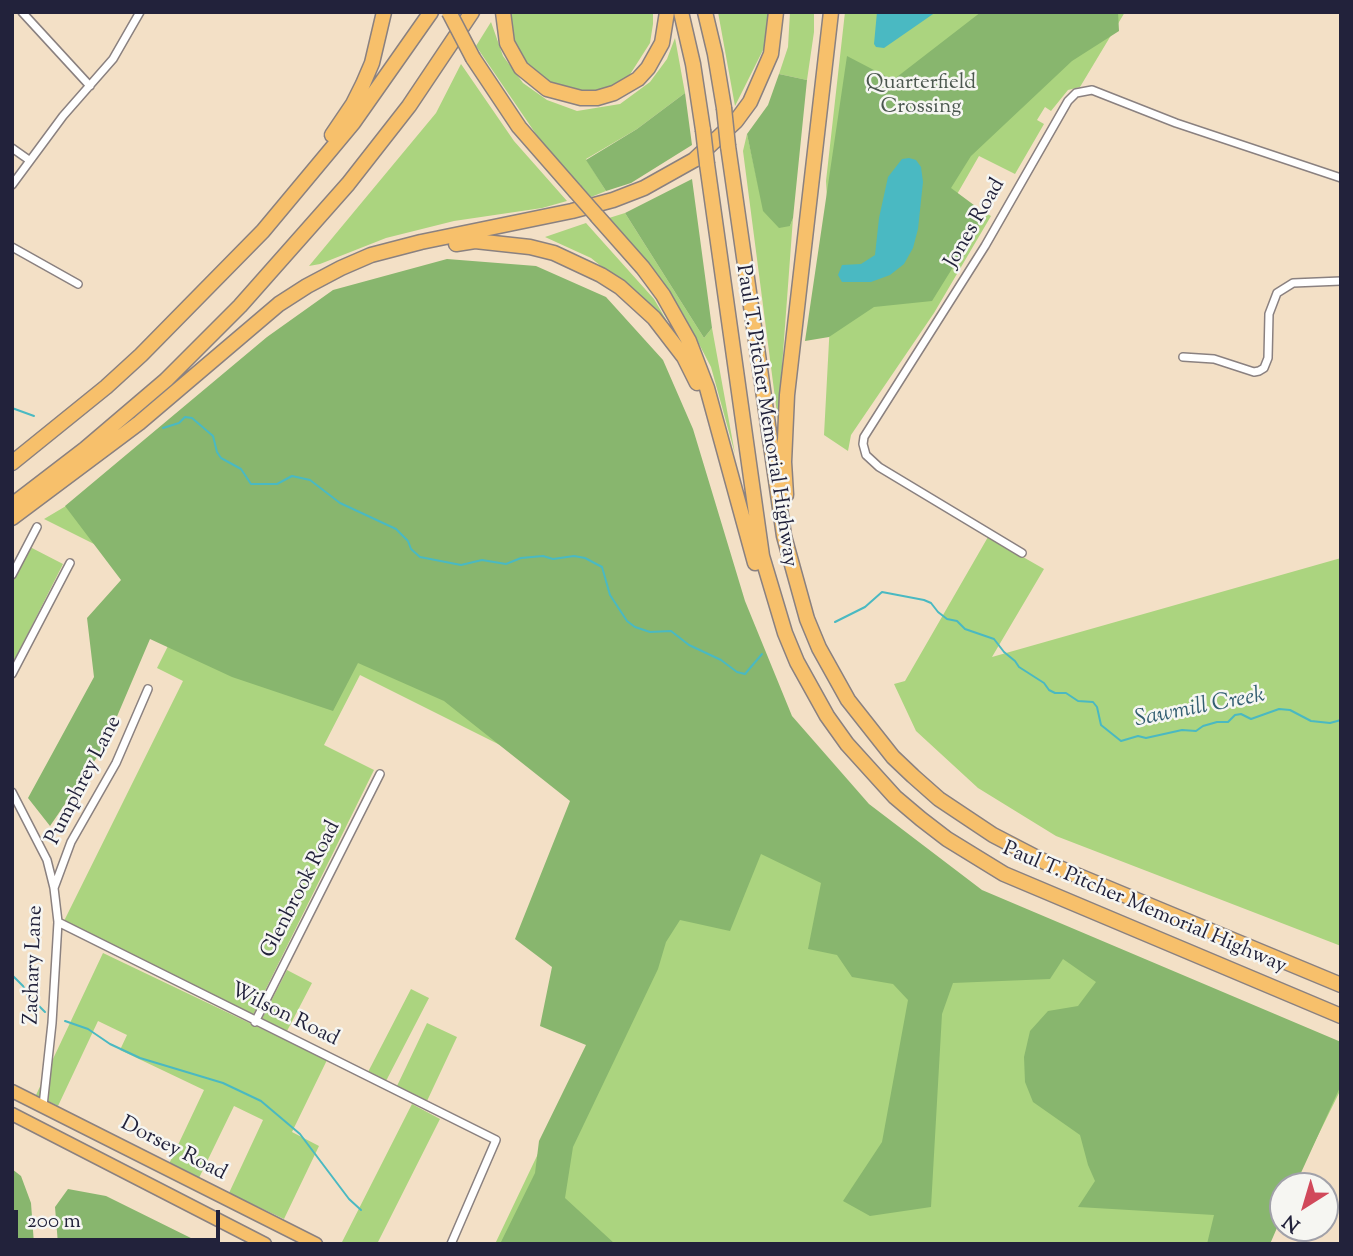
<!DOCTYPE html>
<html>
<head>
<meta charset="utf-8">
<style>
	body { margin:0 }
	#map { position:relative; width:1353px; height:1256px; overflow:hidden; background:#f3e0c6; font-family:"Sorts Mill Goudy",serif }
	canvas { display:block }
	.frame { position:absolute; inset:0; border:14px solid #22223b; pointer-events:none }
	.north { position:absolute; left:1269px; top:1172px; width:70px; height:70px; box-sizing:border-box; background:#f6f6f2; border:2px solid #a1a1a9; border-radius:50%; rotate:217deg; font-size:19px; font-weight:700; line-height:28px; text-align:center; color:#22223b }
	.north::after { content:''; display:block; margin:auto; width:24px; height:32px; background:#d1495b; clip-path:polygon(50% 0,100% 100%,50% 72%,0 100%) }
	.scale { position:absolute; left:14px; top:1210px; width:206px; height:32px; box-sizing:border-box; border:4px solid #22223b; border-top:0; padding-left:9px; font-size:21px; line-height:24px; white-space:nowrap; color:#22223b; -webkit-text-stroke:5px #f6f6f2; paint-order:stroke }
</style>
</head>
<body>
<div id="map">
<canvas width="1353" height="1256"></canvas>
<div class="frame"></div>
<div class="north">N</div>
<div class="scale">200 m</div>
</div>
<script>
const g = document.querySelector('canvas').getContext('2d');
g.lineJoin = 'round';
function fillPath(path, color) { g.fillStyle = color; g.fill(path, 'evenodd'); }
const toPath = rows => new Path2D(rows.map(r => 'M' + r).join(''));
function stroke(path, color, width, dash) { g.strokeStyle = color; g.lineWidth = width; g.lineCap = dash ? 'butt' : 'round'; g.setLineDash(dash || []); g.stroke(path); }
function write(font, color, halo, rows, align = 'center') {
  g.font = font + ' "Sorts Mill Goudy",serif'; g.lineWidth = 5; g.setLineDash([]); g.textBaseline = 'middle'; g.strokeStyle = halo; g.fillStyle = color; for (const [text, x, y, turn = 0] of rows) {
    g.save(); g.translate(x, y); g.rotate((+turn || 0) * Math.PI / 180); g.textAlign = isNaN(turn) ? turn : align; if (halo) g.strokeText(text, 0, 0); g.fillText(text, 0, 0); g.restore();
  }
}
fillPath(toPath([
	[509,12,653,12,653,24,650,43,629,76,617,85,603,90,571,91,542,78,520,57,510,32],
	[718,12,769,12,764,48,735,106],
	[790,12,814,12,814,32,807,80,779,74,788,47],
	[845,12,1125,12,1080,87,1068,90,1051,111,1045,107,1037,120,1044,124,1015,174,979,156,956,196,991,216,934,313,851,435,848,451,824,435,832,285,826,181],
	[491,22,503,56,523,83,547,100,577,111,620,104,650,82,667,59,675,38,685,93,637,129,586,159,606,191,591,197,540,140,476,46],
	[461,64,514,141,567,201,542,208,454,221,386,238,320,264,309,266,436,113],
	[747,134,764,211,790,226,793,218,778,421,743,151],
	[625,213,704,338,712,328,735,454,711,367,685,317,667,288,641,254,609,218],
	[586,223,654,299,671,328,647,303,591,258,545,237],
	[228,410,750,681,917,864,1341,1057,1341,1089,1293,1186,1283,1186,1265,1244,495,1244,688,839,360,675,324,745,374,770,253,1015,64,921,183,681,157,668,194,594,44,519],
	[988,537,1044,569,992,657,1341,558,1341,946,1056,836,978,788,916,731,894,684,905,681],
	[30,547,63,564,12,665,12,583],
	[103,953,327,1060,292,1132,319,1146,284,1219,229,1193,263,1120,234,1106,199,1178,169,1164,204,1090,120,1050,127,1035,98,1021,58,1106,36,1095],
	[287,970,312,983,287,1031,262,1019],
	[411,989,429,998,386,1081,368,1072],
	[427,1023,457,1037,427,1101,397,1086],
	[412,1104,440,1119,377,1244,341,1244]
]), '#abd47f');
fillPath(toPath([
	[981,12,1118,12,1119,31,1072,61,971,156,951,188,986,214,932,301,874,307,829,337,805,341,847,56,893,80],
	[779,74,807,80,793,218,790,226,779,228,763,211,747,134,768,105],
	[685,93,692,145,631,183,606,191,586,160,637,129],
	[692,179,712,328,704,338,625,213],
	[447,259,536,266,606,297,663,360,693,429,745,601,792,716,869,804,982,890,1341,1042,1341,1085,1295,1186,1283,1186,1283,1214,1270,1244,1207,1244,1214,1215,1078,1207,1095,1181,1088,1165,1080,1135,1033,1102,1025,1082,1024,1057,1030,1031,1048,1011,1078,1006,1096,982,1063,959,1050,979,953,983,942,1014,931,1207,870,1216,843,1201,882,1142,908,1000,893,984,852,977,837,955,808,949,821,883,761,854,730,931,680,920,666,942,658,969,573,1147,565,1198,615,1244,500,1244,535,1173,539,1141,586,1045,540,1026,552,967,515,939,570,801,444,701,358,663,333,711,232,677,150,639,104,747,50,826,28,798,94,677,87,618,121,580,65,506,267,337,333,290],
	[12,1169,21,1176,31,1203,34,1244,12,1244],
	[68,1189,106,1196,203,1244,58,1244,55,1207]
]), '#88b66e');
fillPath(toPath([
	[877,12,936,12,884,48,876,47,874,44],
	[909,158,916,160,921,167,923,182,918,229,913,248,904,264,890,275,871,282,842,282,838,275,842,265,861,264,875,255,879,218,888,177,902,159]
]), '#4ab9c2');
stroke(toPath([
	[12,408,34,416],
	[163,428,179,423,185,417,192,418,213,436,217,452,221,458,241,469,251,484,277,484,292,476,310,480,340,503,396,529,408,541,411,549,420,557,461,565,482,560,506,564,521,558,543,556,553,559,574,556,585,558,602,567,610,595,627,621,635,627,650,632,671,631,689,645,721,660,737,672,745,674,762,654],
	[835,622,865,607,882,592,924,600,931,603,938,612,947,619,957,621,965,629,994,639,1004,652,1015,661,1019,667,1044,683,1049,690,1055,693,1066,693,1078,701,1093,702,1097,707,1101,725,1121,741,1138,736,1146,738,1182,730,1196,731,1203,726,1217,722,1228,722,1235,715,1241,714,1251,719,1279,709,1290,710,1311,721,1330,723,1341,720],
	[12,975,23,986,27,994,45,1012],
	[65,1021,88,1029,110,1044,140,1058,223,1083,261,1101,300,1134,349,1199,361,1210]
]), '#4ab9c2', 2);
const street = toPath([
	[22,12,90,86],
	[12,148,29,160],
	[12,185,63,116,113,59,140,12],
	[12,247,78,284],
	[1183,357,1214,359,1254,372,1259,371,1264,368,1268,358,1269,314,1277,293,1293,283,1341,281],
	[1022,553,879,467,866,455,863,444,864,437,985,246,1068,101,1076,93,1092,90,1176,123,1341,178],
	[12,575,37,527],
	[12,674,70,563],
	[12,792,47,860,54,888,58,922,52,1023,43,1106],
	[54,888,71,842,116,763,148,689],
	[58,922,496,1140,451,1244],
	[255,1022,380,774]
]);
const primary = toPath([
	[12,1091,316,1244],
	[12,1114,265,1244]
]);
const highway = toPath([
	[503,12,507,43,521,68,547,89,581,98,597,98,614,93,638,79,648,68,662,43,667,12],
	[681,12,693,64,703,130],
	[705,12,715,54,724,108],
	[473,58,519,127,575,191],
	[332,135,353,104,363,84,372,63,384,12],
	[728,146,784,536,807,619,819,648,848,700,893,757,913,776,939,799,993,835,1045,862,1341,985],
	[707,164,762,556,785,633,797,662,827,716,847,744,895,797,921,819,947,839,1004,874,1341,1016],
	[597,216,643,268,663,295,689,341,707,388,755,563],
	[456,244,475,241,530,247,554,253,601,275,620,287,654,318,684,357,697,383],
	[12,463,106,387,141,355,263,231,353,123,431,12],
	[786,495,784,462,787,395,831,12],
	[12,505,85,449,166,380,240,306,348,184,409,106,472,12],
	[12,518,139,423,279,304,307,286,341,268,371,255,421,242,572,211,613,200,644,188,694,160,736,121,750,102,771,54,776,12]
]);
stroke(street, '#8a8180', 10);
stroke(primary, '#8a8180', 15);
stroke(highway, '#8a8180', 17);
stroke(street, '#fff', 7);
stroke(primary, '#f7c06b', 12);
stroke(highway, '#f7c06b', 14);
const highwayBridge = toPath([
	[449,12,473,58],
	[724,108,728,146],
	[703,130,707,164],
	[575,191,597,216]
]);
stroke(highwayBridge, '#8a8180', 17, []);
stroke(highwayBridge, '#f7c06b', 14);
write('21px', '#4b574f', '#f6f6f2', [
	["Quarterfield",921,84],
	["Crossing",921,108]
]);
write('21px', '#22223b', '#f6f6f2', [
	["Jones Road",976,224,-60],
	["Paul T. Pitcher Memorial Highway",765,416,81],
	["Pumphrey Lane",85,781,-63],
	["Glenbrook Road",302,890,-63],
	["Paul T. Pitcher Memorial Highway",1144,909,23],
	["Zachary Lane",35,965,-88],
	["Wilson Road",284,1016,26],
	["Dorsey Road",173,1150,27]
]);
write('italic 23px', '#325e71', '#f6f6f2', [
	["Sawmill Creek",1200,709,-11]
]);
</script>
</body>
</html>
